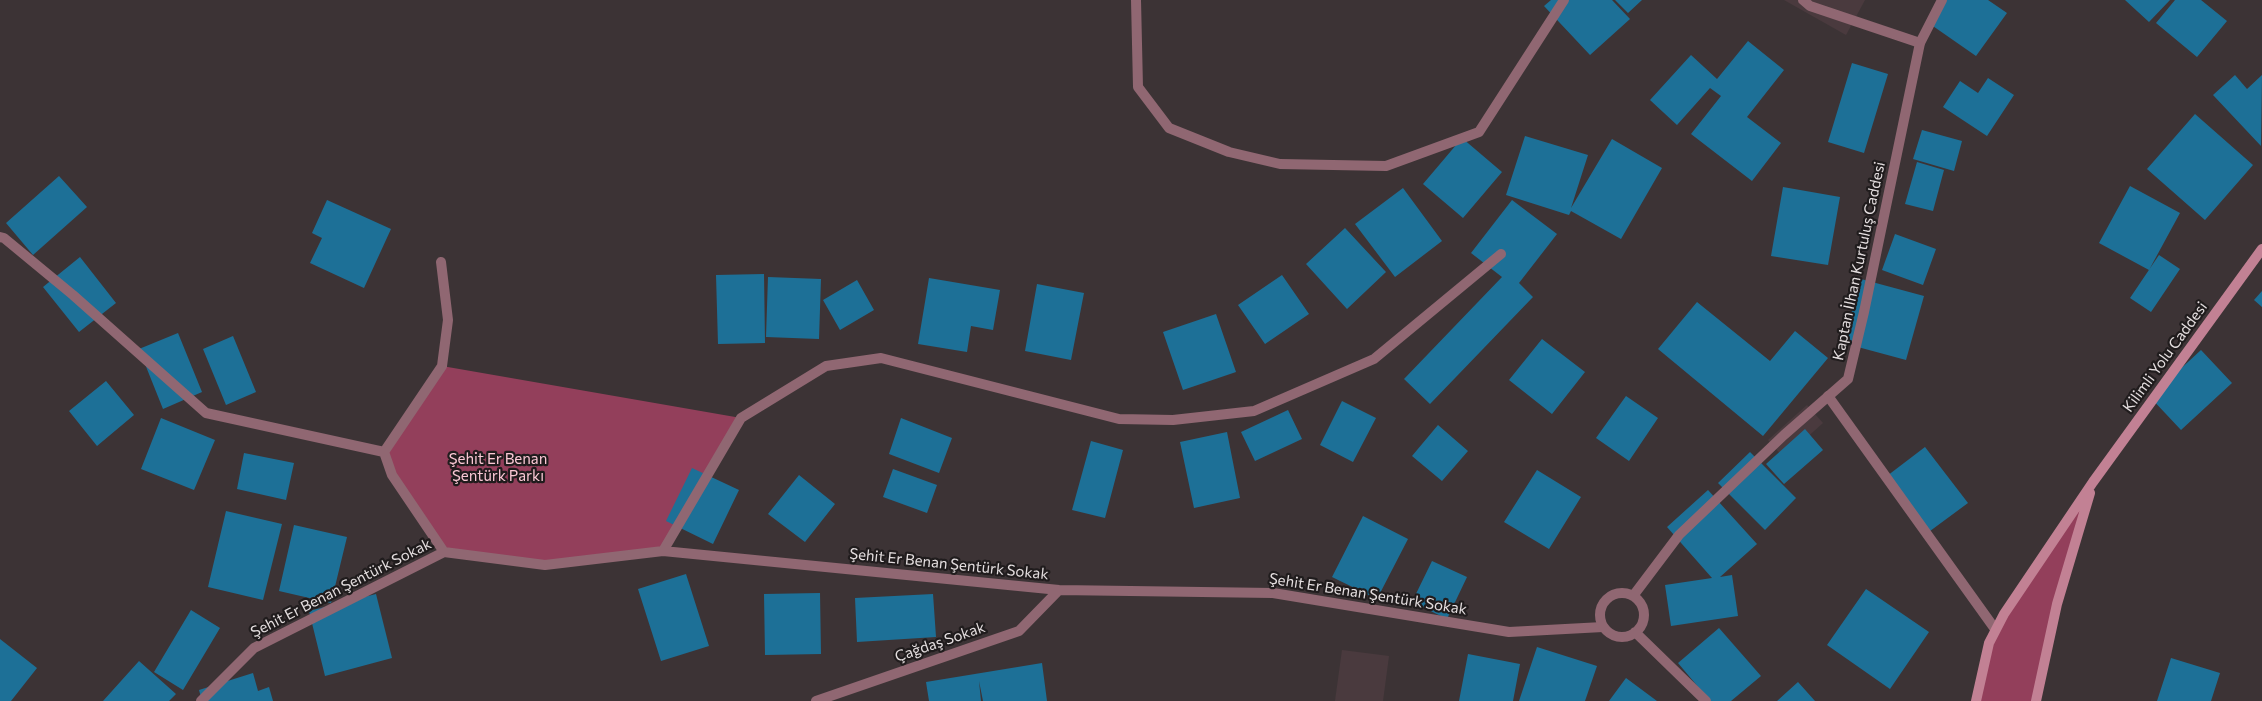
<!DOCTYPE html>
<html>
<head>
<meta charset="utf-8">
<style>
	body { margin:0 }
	canvas { display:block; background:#3c3335 }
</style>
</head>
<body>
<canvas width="2262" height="701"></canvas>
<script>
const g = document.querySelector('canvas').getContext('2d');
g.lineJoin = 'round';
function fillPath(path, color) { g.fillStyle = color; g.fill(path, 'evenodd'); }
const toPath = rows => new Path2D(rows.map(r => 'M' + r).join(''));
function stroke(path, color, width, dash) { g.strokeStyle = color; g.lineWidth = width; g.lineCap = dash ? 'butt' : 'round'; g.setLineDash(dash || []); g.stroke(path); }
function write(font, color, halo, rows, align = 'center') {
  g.font = font + ' Commissioner,sans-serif'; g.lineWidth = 4.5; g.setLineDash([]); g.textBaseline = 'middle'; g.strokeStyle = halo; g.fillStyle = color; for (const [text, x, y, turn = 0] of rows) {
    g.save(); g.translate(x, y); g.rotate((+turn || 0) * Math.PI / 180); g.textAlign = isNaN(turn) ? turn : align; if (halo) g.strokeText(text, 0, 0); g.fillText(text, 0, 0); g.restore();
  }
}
fillPath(toPath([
	[1784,0,1865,0,1846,35],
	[1807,405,1823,423,1784,458,1768,440],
	[1342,650,1389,656,1383,701,1335,701]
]), '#4a3a3e');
fillPath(toPath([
	[442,366,741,418,663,551,545,565,444,552,392,475,384,452],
	[2093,482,2036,701,1976,701,1989,643]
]), '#933f5b');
fillPath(toPath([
	[1551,0,1612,0,1630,19,1590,55,1544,6],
	[1615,0,1642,0,1628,13],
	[1947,0,1988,0,2007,13,1976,56,1930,24],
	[2125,0,2170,0,2149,22],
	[2175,0,2201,0,2227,21,2197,57,2156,23],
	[1748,41,1784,70,1747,117,1781,143,1752,181,1691,134,1721,96,1710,88,1677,125,1650,100,1691,55,1717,79],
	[1852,63,1888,74,1864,153,1828,142],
	[2235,75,2247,89,2262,75,2261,146,2213,95],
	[1988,78,2014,95,1987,136,1943,107,1960,81,1978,93],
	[2195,114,2253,165,2205,220,2147,169],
	[1922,130,1962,141,1954,171,1913,159],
	[1525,136,1588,155,1571,208,1612,139,1662,168,1621,239,1571,211,1569,215,1506,195],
	[1462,138,1502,172,1463,218,1423,184],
	[1917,162,1944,170,1933,211,1905,204],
	[59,176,87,207,33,255,6,223],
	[2130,186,2180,213,2149,270,2099,243],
	[1783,187,1840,197,1828,265,1771,256],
	[1403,188,1442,241,1395,277,1355,224],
	[327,200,391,229,364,288,310,263,322,238,312,233],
	[1512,200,1557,234,1519,283,1533,297,1430,404,1404,379,1502,277,1471,253],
	[1345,228,1386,272,1347,309,1306,264],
	[1895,234,1936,249,1923,285,1882,270],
	[2159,255,2180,269,2151,312,2130,298],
	[80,257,116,303,79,332,43,287],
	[764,274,765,343,718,344,716,275],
	[1282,275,1309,314,1265,344,1238,305],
	[768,277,821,279,819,339,766,337],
	[929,278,1000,290,993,330,971,326,967,352,918,344],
	[1861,279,1924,296,1906,360,1843,343],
	[857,280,874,310,840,330,823,300],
	[1037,284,1084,293,1071,360,1025,351],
	[2262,291,2262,307,2254,300],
	[1697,302,1770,361,1795,331,1828,358,1763,436,1658,349],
	[1216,314,1236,372,1183,390,1163,332],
	[178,333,202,392,163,409,139,349],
	[233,336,256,392,226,405,203,349],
	[1542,339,1585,372,1552,414,1509,380],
	[2201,350,2232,383,2181,430,2150,397],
	[106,381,134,415,97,446,69,411],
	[1626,396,1658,418,1629,461,1596,438],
	[1342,401,1376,418,1353,462,1320,445],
	[1288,410,1302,439,1255,461,1241,432],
	[161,418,215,440,194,490,141,469],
	[901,418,952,438,939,473,889,454],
	[1438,425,1468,451,1442,481,1412,456],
	[1805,429,1823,450,1784,484,1766,464],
	[1227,432,1240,498,1194,508,1180,442],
	[1091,441,1123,450,1105,518,1072,510],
	[1925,447,1968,503,1926,534,1883,479],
	[1750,452,1796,498,1765,530,1718,483],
	[244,453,294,463,286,500,237,489],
	[692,468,739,490,713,544,666,521],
	[893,469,937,485,927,513,883,497],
	[1537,470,1581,497,1549,549,1504,522],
	[799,475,835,504,805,542,768,514],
	[1708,490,1757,544,1720,577,1732,575,1738,616,1671,626,1665,585,1712,578,1667,527],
	[226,511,282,524,263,600,208,587],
	[1363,516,1408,539,1377,599,1332,577],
	[294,525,347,537,331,603,279,591],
	[1432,561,1467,577,1447,619,1412,602],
	[686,574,709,646,661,661,638,589],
	[1866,589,1929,632,1890,689,1827,645],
	[820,593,821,654,765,655,764,594],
	[376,594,392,658,325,676,309,611],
	[933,594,936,637,857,642,855,598],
	[191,610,220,628,183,690,154,672],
	[1719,628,1761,676,1731,701,1710,701,1678,663],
	[0,639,37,668,11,701,0,701],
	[1537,647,1597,666,1585,701,1519,701],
	[1468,654,1520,664,1513,701,1459,701],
	[2171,658,2220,673,2211,701,2157,701],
	[139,661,176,694,169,701,103,701],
	[1042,663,1047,701,983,701,979,681,981,701,929,701,926,682],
	[253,673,258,691,269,687,273,701,202,701,199,690],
	[1626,678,1657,701,1609,701],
	[1798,682,1815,701,1777,701]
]), '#1d7097');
stroke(toPath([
	[1136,0,1138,87,1169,128,1229,152,1280,164,1386,166,1479,132,1564,0],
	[1803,0,1810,6,1920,43],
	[0,237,4,238,73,295,206,413,384,452],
	[1828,396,1995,629],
	[384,452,442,366,448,320,441,262],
	[384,452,392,475,444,552],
	[663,551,741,418,826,366,881,358,1119,419,1173,420,1254,411,1374,359,1501,254],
	[201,701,254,648,444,552,545,565,663,551,1059,590,1273,593,1509,632,1603,627],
	[816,701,1019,631,1059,590]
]), '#906772', 10);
stroke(toPath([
	'1600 615a22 22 0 1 1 44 0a22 22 0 1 1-44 0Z',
	[1633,596,1679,535,1784,435,1848,379,1864,312,1920,43,1942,0],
	[1635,632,1706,701]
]), '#906772', 10);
stroke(toPath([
	[1976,701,1989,643,2004,614,2093,482,2262,249],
	[2036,701,2057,604,2090,493]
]), '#c28194', 10);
write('15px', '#e4dedf', '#201c1d', [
	["Kaptan İlhan Kurtuluş Caddesi",1859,261,-78],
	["Kilimli Yolu Caddesi",2165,357,-54],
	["Şehit Er Benan Şentürk Sokak",949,564,6],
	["Şehit Er Benan Şentürk Sokak",341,588,-27],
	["Şehit Er Benan Şentürk Sokak",1368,594,9],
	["Çağdaş Sokak",940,642,-19]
]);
write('15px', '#fbc8d5', '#201c1d', [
	["Şehit Er Benan",498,459],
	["Şentürk Parkı",498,476]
]);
</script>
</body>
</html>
